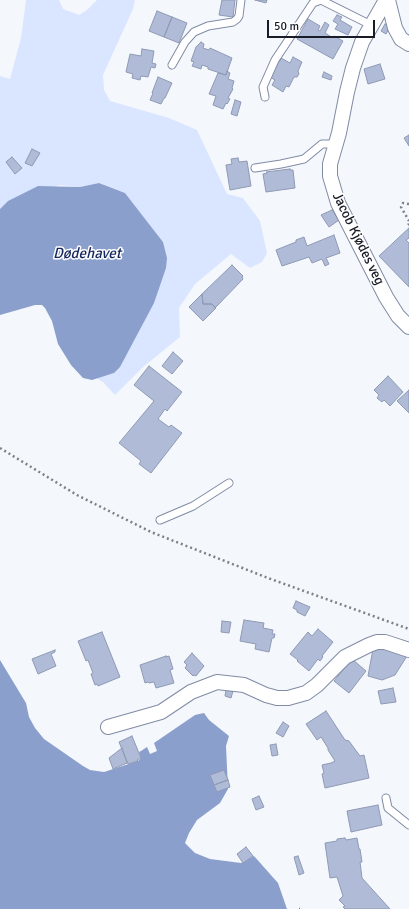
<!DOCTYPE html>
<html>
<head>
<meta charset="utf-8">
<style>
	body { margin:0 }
	#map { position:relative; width:409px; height:909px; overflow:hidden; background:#f4f7fc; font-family:Signika,sans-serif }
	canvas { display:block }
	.scale { position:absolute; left:267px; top:20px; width:108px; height:18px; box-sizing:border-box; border:2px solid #181c26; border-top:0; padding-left:5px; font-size:12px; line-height:14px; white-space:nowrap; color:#181c26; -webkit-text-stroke:3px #fff; paint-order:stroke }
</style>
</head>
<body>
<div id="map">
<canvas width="409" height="909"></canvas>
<div class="scale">50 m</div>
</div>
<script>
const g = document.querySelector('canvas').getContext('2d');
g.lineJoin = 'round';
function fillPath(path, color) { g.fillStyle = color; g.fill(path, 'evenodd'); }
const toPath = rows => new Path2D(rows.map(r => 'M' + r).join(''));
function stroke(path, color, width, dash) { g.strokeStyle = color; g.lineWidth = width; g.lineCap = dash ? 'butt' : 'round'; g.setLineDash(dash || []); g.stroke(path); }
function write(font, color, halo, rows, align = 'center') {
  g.font = font + ' Signika,sans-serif'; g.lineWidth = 3; g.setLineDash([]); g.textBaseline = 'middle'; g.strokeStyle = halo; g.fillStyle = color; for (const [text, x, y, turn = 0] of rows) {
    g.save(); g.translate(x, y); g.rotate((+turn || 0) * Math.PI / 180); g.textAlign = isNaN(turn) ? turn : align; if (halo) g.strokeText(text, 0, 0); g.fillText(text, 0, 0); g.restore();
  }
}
fillPath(toPath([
	[26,0,59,0,63,9,79,15,87,10,97,0,135,0,133,9,103,75,104,90,110,101,169,118,197,130,227,194,243,198,260,221,267,253,262,262,250,268,231,254,195,284,179,308,180,337,143,367,115,395,103,382,96,378,114,373,163,242,125,193,99,183,80,187,60,185,8,201,0,209,0,76,10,79,21,38]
]), '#dae6ff');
fillPath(toPath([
	[99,183,125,193,163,242,167,258,166,268,154,303,120,367,114,373,92,380,83,378,71,365,58,344,52,321,45,308,42,305,35,305,0,315,0,209,8,201,38,186,80,187],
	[0,660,26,703,29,717,35,728,44,739,83,766,90,770,104,772,138,761,141,758,139,752,141,751,147,747,150,754,157,751,154,743,195,715,204,713,209,720,229,736,226,746,228,789,220,803,197,820,189,833,185,843,195,853,210,859,241,863,254,856,278,883,287,909,0,909]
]), '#8b9fcc');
const building = toPath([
	[222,0,235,0,233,17,219,15,222,0],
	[255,0,267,0,266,3,255,0],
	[157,11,172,17,164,37,149,31,157,11],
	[337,15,342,17,340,20,352,27,348,35,335,29,338,24,333,21,337,15],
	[172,17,187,23,179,43,164,37,172,17],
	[308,19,320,26,318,30,320,31,325,22,329,25,325,33,333,38,334,36,343,41,333,59,297,39,308,19],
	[385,24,390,27,386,34,381,31,385,24],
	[201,42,204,44,203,48,209,50,210,48,232,58,226,75,208,69,208,67,202,65,201,69,192,66,194,62,191,61,196,47,201,42],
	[142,49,154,51,152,63,156,64,155,68,151,67,148,77,141,76,140,80,132,78,133,74,126,72,130,54,141,56,142,49],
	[293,57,302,62,298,71,299,74,297,77,294,77,289,87,286,86,283,92,272,85,275,80,270,77,277,65,276,64,278,60,280,61,281,58,290,63,293,57],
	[380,64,385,79,368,84,364,69,380,64],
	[227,71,230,73,228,79,234,81,232,88,233,89,228,98,230,99,227,104,226,103,223,109,213,105,216,96,209,94,218,73,226,75,227,71],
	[324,72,332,76,331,80,322,77,324,72],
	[158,77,172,83,165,98,164,98,161,104,150,100,153,93,152,93,158,77],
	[235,100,241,102,237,116,231,114,235,100],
	[409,135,409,146,404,138,409,135],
	[32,149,40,153,32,166,25,163,32,149],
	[12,157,22,168,15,174,6,162,12,157],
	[238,158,239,162,247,161,251,186,230,190,226,165,232,164,231,159,238,158],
	[290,169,290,170,293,170,295,188,266,192,263,174,267,173,266,172,290,169],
	[332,210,339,220,329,227,321,215,332,210],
	[409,228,409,238,406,240,409,243,409,287,379,256,409,228],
	[334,235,340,253,326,258,329,264,325,266,322,259,312,263,309,257,282,266,276,250,296,242,296,240,304,237,307,246,334,235],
	[232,265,243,276,242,277,243,279,215,308,212,304,203,304,202,294,232,265],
	[202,294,203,304,212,304,216,308,203,321,189,307,202,294],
	[173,352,183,361,172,374,162,366,173,352],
	[149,366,182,392,167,411,165,409,158,419,169,427,171,425,182,433,151,473,139,464,141,461,119,443,154,401,134,385,149,366],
	[388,376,403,392,390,406,384,400,382,402,377,398,379,395,374,390,388,376],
	[409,390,409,413,397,401,409,390],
	[296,601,310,607,305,616,297,612,297,610,293,608,296,601],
	[244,620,264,623,263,628,273,630,272,634,275,634,274,638,272,638,269,652,255,649,256,644,240,641,244,620],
	[222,621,231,622,229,633,221,632,222,621],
	[318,629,333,642,322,656,323,657,320,661,318,659,309,671,297,661,298,660,290,654,308,632,312,636,318,629],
	[102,632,120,677,98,686,97,684,95,685,91,674,93,673,88,660,86,661,78,641,102,632],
	[373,649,382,649,398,652,407,656,395,675,382,680,368,676,373,649],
	[55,650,55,652,51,654,56,666,38,674,32,659,55,650],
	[192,653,204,666,196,676,194,675,193,676,185,668,187,665,184,662,192,653],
	[166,656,166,657,169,656,173,669,170,670,174,683,156,688,154,682,149,683,148,682,145,683,140,665,166,656],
	[352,659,366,671,349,693,334,681,352,659],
	[393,688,396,702,381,704,378,691,393,688],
	[226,690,233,691,231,698,225,696,226,690],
	[326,711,345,740,349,741,360,756,364,755,369,778,325,788,322,774,324,773,322,765,331,763,335,761,328,750,328,748,321,737,317,740,306,724,326,711],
	[283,722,289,726,283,737,276,733,283,722],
	[132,736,141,758,137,760,138,761,128,764,119,742,132,736],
	[276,744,278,755,272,756,270,745,276,744],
	[122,748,127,763,113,769,109,758,122,748],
	[224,770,228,780,214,785,210,775,224,770],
	[228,780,230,787,217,792,214,785,228,780],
	[259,796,264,807,256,810,252,799,259,796],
	[378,805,382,825,351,832,347,811,378,805],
	[345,838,346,840,357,838,359,849,360,849,362,862,360,862,362,878,390,909,345,909,343,907,345,906,339,900,343,896,337,877,330,878,325,843,337,841,337,839,345,838],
	[246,847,253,856,243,863,237,854,246,847],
	[298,856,304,873,299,875,294,857,298,856]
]);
fillPath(building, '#b0bcd7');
stroke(building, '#8e99b4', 1);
const lane = toPath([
	[172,65,185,42,194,32,208,26,233,22,237,19,239,16,241,0],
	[265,97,263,87,275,60,313,3,321,0,371,25],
	[255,168,281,164,304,159,322,144,336,144],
	[160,520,193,506,229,483],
	[386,798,388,808,409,825]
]);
const street = toPath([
	[386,0,362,42,353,68,347,92,339,133,330,164,330,176,338,203,386,297,398,316,409,327],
	[388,0,395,28,401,39,409,44],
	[108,727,161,712,191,692,217,682,244,685,266,695,277,698,288,698,306,693,317,685,345,657,369,645,377,642,385,642,409,650]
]);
stroke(lane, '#808ba4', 9);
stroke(street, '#808ba4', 16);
stroke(toPath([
	[409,204,403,203,401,207,409,221],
	[408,225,409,224],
	[0,448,77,495,151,532,268,578,409,629],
	[299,909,300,909]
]), '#7c8088', 2.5, [2, 3]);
stroke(lane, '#fff', 7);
stroke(street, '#fff', 14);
write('14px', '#181c26', '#fff', [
	["Jacob Kjødes veg",358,239,64]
]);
write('italic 15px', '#15275e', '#fff', [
	["Dødehavet",87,254]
]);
</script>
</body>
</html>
